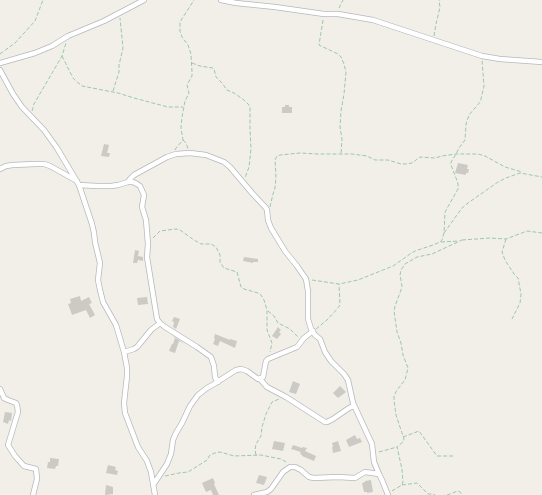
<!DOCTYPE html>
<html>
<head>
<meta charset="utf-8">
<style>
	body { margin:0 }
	canvas { display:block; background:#f1efe8 }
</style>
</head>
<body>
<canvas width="542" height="495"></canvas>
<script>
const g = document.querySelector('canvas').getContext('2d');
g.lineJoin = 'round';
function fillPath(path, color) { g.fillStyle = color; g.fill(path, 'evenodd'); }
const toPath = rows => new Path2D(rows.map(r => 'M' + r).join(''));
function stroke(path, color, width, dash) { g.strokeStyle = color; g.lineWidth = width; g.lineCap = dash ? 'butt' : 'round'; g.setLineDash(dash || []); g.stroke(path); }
fillPath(toPath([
	[285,105,289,105,289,107,292,107,292,113,282,113,282,107,285,107],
	[104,144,109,145,107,153,110,153,109,157,101,156],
	[458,163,468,165,467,169,469,169,468,173,466,173,466,175,455,173],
	[135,250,139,251,138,256,143,257,143,261,138,260,137,263,133,263],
	[244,257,258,259,258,262,253,262,253,263,243,261],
	[80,296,81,301,89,297,92,303,89,304,95,315,90,318,86,310,72,315,68,304,71,303,70,299],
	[147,297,148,304,138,305,137,298],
	[174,317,180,319,176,329,173,327,174,322,172,321],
	[278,327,281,330,279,332,281,334,277,339,272,336],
	[215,334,230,340,230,339,237,341,235,348,220,341,218,346,213,344,215,339,214,338],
	[173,336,185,344,179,341,175,353,169,351,172,344,173,344,175,338],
	[293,381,300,384,296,394,289,392],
	[340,386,346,392,338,398,333,393],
	[5,412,12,413,11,421,9,420,8,424,3,422],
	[355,435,357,439,360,438,362,442,349,447,346,440],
	[274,441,285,443,283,451,272,449],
	[338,441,341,451,333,453,332,447,333,447,332,443],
	[293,445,302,448,303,447,307,448,305,451,316,456,314,461,302,456,302,455,300,454,301,452,291,449],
	[50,458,59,459,58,466,56,466,55,469,47,468,48,462,50,462],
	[108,465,116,467,115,470,118,471,117,475,106,473],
	[259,475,267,477,264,485,256,483],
	[213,478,215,483,214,484,219,495,213,495,211,490,206,492,202,483],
	[371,480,373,492,367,493,367,492,364,492,362,483,365,482,365,481],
	[106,485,113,487,113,494,105,495]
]), '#cccac5');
const minor = toPath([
	[221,0,236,3,275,7,324,14,338,14,373,20,482,56,500,59,542,62],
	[0,63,35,53,52,46,68,36,104,21,144,0],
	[0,70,13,94,22,107,44,130,57,148,79,185,92,224,94,233,95,242,100,263,98,280,100,290,103,302,116,325,124,352,127,368,127,376,124,403,125,413,138,447,147,461,151,472,155,495],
	[0,169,6,166,13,165,35,164,44,164,50,166,77,181],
	[128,182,130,179,134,175,167,157,176,154,190,153,206,155,224,162,230,167,252,193,266,208,267,210,268,220,271,228,285,251,297,266,306,279,308,291,308,319,311,329,315,335,320,339,325,352,331,361,344,374,348,380,353,403,372,444,374,462,379,474,382,480,388,495],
	[79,185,97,186,111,186,118,185,128,182,133,182,137,184,140,186,144,195,142,207,146,220,148,244,147,257,157,319,160,323,165,327,197,347,211,357,214,366,215,377,218,382],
	[124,352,134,349,137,347,151,330,160,323],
	[260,379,267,387,286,397,325,422,327,422,333,419,349,408,354,406],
	[0,389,4,398,8,400,16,403,17,405,18,412,8,445,15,456,24,466,36,469,37,479,33,495],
	[153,485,167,464,171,454,173,440,176,433,182,423,190,406,198,395,207,388,214,384,236,370,241,369,247,371,258,379,261,378,263,377,266,361,268,359,297,347,304,338,313,331],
	[254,495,267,492,271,489,283,472,290,467,295,467,301,470,309,477,314,478,338,477,355,478,365,472,379,474]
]);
stroke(minor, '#b5b8bc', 6);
stroke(toPath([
	[339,8,343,0],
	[323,20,319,45,338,54,341,57,344,64,346,72,344,94,341,111,340,127,342,139,341,154],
	[434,36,436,24,440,7,439,0],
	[0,54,15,43,35,21,43,0],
	[62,56,73,78,76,81,82,86,118,93,134,98,168,107,183,107],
	[192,63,200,66,213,68,214,69,216,77,222,83,227,90,234,93,244,100,249,105,250,108,250,129,251,149,249,167,245,178],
	[113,91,119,72,119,65,123,48,120,18],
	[32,111,34,104,62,56,66,43],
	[183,140,186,143,188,149],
	[175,150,176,148,183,140,181,128,182,117,185,101,189,93,187,85,192,76,192,72,191,54,188,45,182,37,180,31,180,22,194,0],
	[270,207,273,194,275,188,276,177,275,160,277,156,280,155,300,153,317,154,352,154,367,156,375,160,388,160,401,164,405,164,412,163,420,157,435,158,442,156,456,154,478,154,485,156,505,167,522,172],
	[444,233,462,208,468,203,498,182,506,178,520,173,542,177],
	[153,238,160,231,176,229,180,230,194,240,201,244,211,244,216,247,220,255,220,262,224,268,237,272,241,287,244,289,258,293,261,295,264,300,267,310,267,330,272,343,270,352],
	[506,239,502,252,505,260,514,274,518,278,521,294,520,303,512,319],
	[462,240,490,238,506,239,527,231,542,233],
	[441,242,459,241],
	[312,280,339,284,358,280,393,266,406,257,410,254,415,251,433,245,440,242,442,240,444,233,445,212,458,189,458,184,456,178,451,165,451,162,456,154,459,148,465,140,466,124,469,115,480,102,481,99,484,86,482,60],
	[268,311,274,316,278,323,290,329,298,337],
	[316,329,328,319,337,309,340,305,339,284],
	[403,437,419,431,437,456,454,456],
	[379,452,397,447],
	[256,455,255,450,256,444,261,436,262,427,266,414,272,402,279,399],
	[165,476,179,473,188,472,204,462,207,460,210,455,215,453,220,452,234,456,261,455,281,459,286,462],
	[402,485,417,483,428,494,433,494,435,495],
	[392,491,402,485,403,482,402,469,397,447,403,442,404,439,396,415,394,400,394,396,397,390,405,380,408,368,403,355,401,343,397,332,394,311,395,306,401,290,402,286,400,275,401,270,405,264,417,257,432,254,462,240],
	[447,495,458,491,460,492,462,495]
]), '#9cc7a9', 1, [4, 2]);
stroke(minor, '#fff', 4.5);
</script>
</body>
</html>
